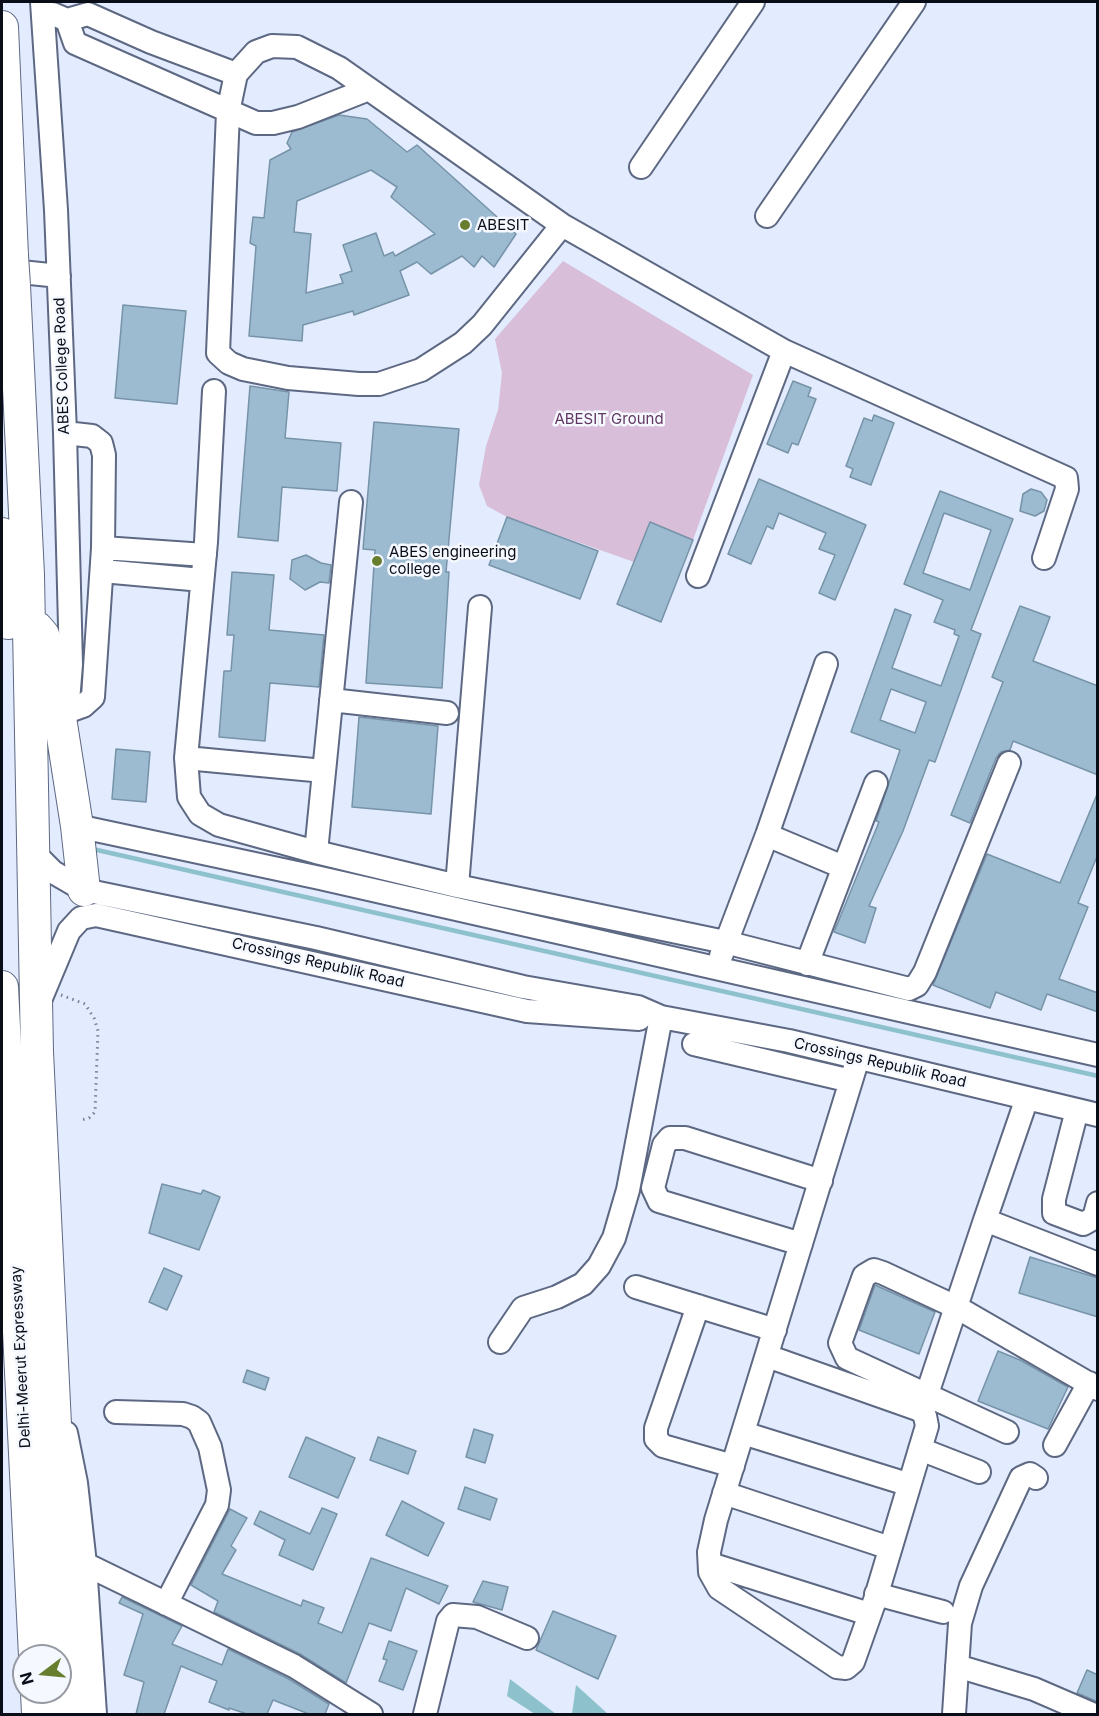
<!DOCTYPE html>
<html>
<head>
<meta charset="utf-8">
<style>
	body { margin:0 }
	#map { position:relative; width:1099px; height:1716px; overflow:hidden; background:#e3ebfe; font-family:Inter,sans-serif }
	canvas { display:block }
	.frame { position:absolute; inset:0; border:3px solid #090d17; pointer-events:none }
	.north { position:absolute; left:12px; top:1644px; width:60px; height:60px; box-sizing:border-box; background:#f5f8ff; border:2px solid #979aa2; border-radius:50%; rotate:254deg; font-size:16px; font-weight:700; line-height:24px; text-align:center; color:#090d17 }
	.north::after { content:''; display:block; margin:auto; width:21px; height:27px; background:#687e2f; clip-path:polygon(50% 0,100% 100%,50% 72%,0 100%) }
</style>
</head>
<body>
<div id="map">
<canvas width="1099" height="1716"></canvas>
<div class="frame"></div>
<div class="north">N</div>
</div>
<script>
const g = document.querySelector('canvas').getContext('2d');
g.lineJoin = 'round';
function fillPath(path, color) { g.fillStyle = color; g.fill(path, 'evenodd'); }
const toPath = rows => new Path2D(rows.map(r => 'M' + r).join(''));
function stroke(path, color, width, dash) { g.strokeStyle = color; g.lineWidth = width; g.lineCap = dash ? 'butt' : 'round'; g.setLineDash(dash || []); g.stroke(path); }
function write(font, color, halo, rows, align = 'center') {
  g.font = font + ' Inter,sans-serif'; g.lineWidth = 5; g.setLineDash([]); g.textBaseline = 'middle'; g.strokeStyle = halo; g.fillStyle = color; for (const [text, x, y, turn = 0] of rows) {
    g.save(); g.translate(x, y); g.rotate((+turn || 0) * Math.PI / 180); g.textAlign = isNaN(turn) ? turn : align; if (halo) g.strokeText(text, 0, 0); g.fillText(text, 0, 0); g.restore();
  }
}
fillPath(toPath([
	[563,261,753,375,693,540,650,522,634,562,507,517,487,506,479,485,486,446,498,410,502,373,495,339]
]), '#d8bed8');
fillPath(toPath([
	[510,1679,556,1714,535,1714,507,1696],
	[576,1685,608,1714,572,1714]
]), '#8dc2cc');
stroke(toPath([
	[97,850,1098,1076]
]), '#8dc2cc', 4.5);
const building = toPath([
	[339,115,367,119,407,152,417,145,516,234,494,267,482,256,474,267,462,256,431,274,417,262,400,271,409,295,354,315,353,311,303,325,302,341,249,336,256,246,250,243,253,217,264,218,270,160,291,149,287,143,292,132,339,115],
	[371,170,397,187,391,197,435,234,395,256,393,252,384,256,376,233,343,245,352,271,340,275,343,283,306,293,311,234,294,232,297,201,371,170],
	[123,305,186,311,177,404,115,398,123,305],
	[793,381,811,388,808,396,816,399,798,445,792,443,788,453,767,444,793,381],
	[250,386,289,392,285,438,341,443,337,491,282,487,278,541,238,537,250,386],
	[874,415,894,423,871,485,850,477,853,469,846,466,864,418,872,421,874,415],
	[374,422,459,429,446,572,449,572,442,688,366,683,375,550,363,549,374,422],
	[759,479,866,525,835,600,819,593,835,555,819,549,826,533,779,513,773,529,767,526,751,564,728,554,759,479],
	[1031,489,1041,492,1047,500,1044,511,1035,516,1020,511,1023,494,1031,489],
	[940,491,1013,519,971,630,981,634,935,762,929,760,903,831,869,906,876,908,865,943,834,932,879,822,876,821,900,750,851,732,895,609,911,615,892,668,941,686,959,636,954,634,955,630,934,622,943,600,904,584,940,491],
	[944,513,991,530,970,590,923,573,944,513],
	[891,689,926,702,915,733,880,720,891,689],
	[507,517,598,551,580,599,489,565,507,517],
	[650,522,693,540,661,622,617,604,650,522],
	[306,555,321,563,331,565,329,583,320,582,305,590,290,579,292,560,306,555],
	[232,572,274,575,269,630,324,635,319,687,270,683,265,741,219,737,224,671,231,671,234,635,227,635,232,572],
	[1020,606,1050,617,1033,661,1098,686,1098,775,1013,741,1010,750,1001,752,996,758,970,823,951,815,1003,682,992,677,1020,606],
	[359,717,438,726,431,814,352,807,359,717],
	[116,749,150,752,146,802,112,799,116,749],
	[1098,792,1098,854,1078,903,1088,907,1059,979,1098,993,1098,1012,1047,994,1041,1010,996,992,990,1008,933,985,987,854,1060,883,1098,792],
	[162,1184,201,1194,203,1190,220,1197,199,1250,149,1233,162,1184],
	[1030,1257,1098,1278,1098,1317,1019,1293,1030,1257],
	[164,1268,182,1276,167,1310,149,1302,164,1268],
	[875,1285,935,1312,919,1354,859,1330,875,1285],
	[998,1351,1020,1360,1068,1387,1048,1429,978,1401,998,1351],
	[247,1370,269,1378,265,1390,243,1382,247,1370],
	[474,1429,493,1435,485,1463,466,1457,474,1429],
	[306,1437,355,1458,338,1498,289,1477,306,1437],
	[378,1437,416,1451,408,1474,370,1460,378,1437],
	[465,1487,497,1499,490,1520,458,1509,465,1487],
	[402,1501,444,1523,428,1556,386,1535,402,1501],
	[322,1508,337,1514,313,1570,279,1555,285,1540,254,1524,260,1511,310,1534,322,1508],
	[230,1509,247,1518,231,1546,236,1550,222,1574,301,1606,303,1600,324,1608,318,1623,342,1633,371,1558,448,1586,439,1604,406,1588,391,1631,369,1623,346,1683,300,1654,214,1612,218,1601,191,1585,230,1509],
	[483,1581,508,1587,502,1610,473,1602,483,1581],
	[122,1597,182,1626,172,1644,222,1665,228,1649,287,1678,329,1704,325,1714,309,1714,273,1700,267,1714,247,1714,229,1708,229,1710,209,1702,217,1681,181,1666,164,1714,136,1714,144,1682,124,1675,143,1614,119,1603,122,1597],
	[553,1611,616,1636,598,1679,536,1650,553,1611],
	[389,1641,417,1651,403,1690,379,1681,387,1660,383,1659,389,1641],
	[1087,1670,1098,1675,1098,1702,1077,1693,1087,1670]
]);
fillPath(building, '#9cbbd0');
stroke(building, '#7693a8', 1.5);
const minor = toPath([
	[42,2,56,210,65,433,71,664,67,714],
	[53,14,67,20,88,14,151,42,236,74],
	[67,20,75,43,256,123,273,123,298,117,369,89],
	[641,167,753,2],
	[767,216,914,2],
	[562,225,482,325,463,343,421,370,379,384,359,384,288,378,243,369,229,363,218,353,228,112,236,74,256,52,272,46,297,47,339,68,562,225,784,351,1066,478,1067,489,1044,558],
	[2,270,59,276],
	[214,391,206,542,186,758,189,797,200,814,219,825,316,852,457,886,725,942,909,989,917,985,925,972,1009,763],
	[65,433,92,436,101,443,104,455,103,548,93,697,83,706,69,711],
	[103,548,205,555],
	[102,571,202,580],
	[698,576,784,351],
	[331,700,447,713],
	[186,758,324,771],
	[77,826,320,878,1098,1055],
	[767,835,843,867],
	[32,851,53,872,84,890,316,938,523,987,638,1007,661,1017,789,1041,1098,1115],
	[316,852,351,502],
	[457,886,480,607],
	[721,956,767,835,826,664],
	[807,964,876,783],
	[41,998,69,931,81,918,96,915,527,1011,639,1019],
	[694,1044,851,1081],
	[1027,1098,985,1220,1098,1264],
	[1077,1110,1054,1199,1054,1213,1083,1224,1094,1218,1098,1203],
	[801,1244,659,1201,653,1188,664,1145,670,1138,685,1138,821,1181],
	[636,1287,775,1330],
	[698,1306,656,1428,656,1439,663,1446,733,1466],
	[500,1342,523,1308,557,1297,583,1284,599,1266,614,1238,628,1190,661,1017],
	[767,1356,920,1410,925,1416,927,1426,875,1600,853,1662,846,1668,837,1667,719,1588,710,1572,709,1552,716,1520,858,1058],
	[926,1397,985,1220],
	[116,1412,183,1414,192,1417,199,1422,210,1447,219,1490,217,1505,166,1604],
	[1007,1432,847,1358,840,1343,864,1276,874,1270,883,1273,958,1308,1098,1389],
	[66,1433,76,1483,85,1564,95,1714],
	[743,1433,907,1484],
	[1055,1445,1089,1383],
	[920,1449,979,1472],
	[724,1493,890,1548],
	[85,1564,294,1666,371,1714],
	[710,1564,869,1614],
	[876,1594,943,1612],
	[957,1666,1034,1689,1092,1714],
	[425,1714,448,1621,453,1615,477,1617,527,1638],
	[954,1714,960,1623,971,1586,1021,1478,1030,1474,1036,1478]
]);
const highway = toPath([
	[2,27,12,256],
	[14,285,28,575,37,1052,69,1714],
	[2,534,8,623],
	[37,628,43,635,50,654,77,826,84,890],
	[2,987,35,1656],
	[37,1692,38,1714]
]);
stroke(minor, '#5d6883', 26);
stroke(highway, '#5d6883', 34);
stroke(toPath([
	[61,995,85,1004,94,1018,98,1031,95,1112,89,1118,81,1120]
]), '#7b8190', 3, [1.5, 4.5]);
stroke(minor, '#fff', 22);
stroke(highway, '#fff', 32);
const highwayBridge = toPath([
	[12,256,14,285]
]);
stroke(highwayBridge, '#5d6883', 34, []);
stroke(highwayBridge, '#fff', 32);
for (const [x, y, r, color] of [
	[465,225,6,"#687e2f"],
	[377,561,6,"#687e2f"]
]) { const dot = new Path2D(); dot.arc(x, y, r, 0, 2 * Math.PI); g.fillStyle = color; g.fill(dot); stroke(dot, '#f5f8ff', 2); }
write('15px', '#090d17', '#f5f8ff', [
	["ABESIT",477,225],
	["ABES engineering",389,552],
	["college",389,569]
], 'left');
write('15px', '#090d17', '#f5f8ff', [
	["ABES College Road",62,366,-92],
	["Crossings Republik Road",318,963,13],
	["Crossings Republik Road",880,1063,13],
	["Delhi-Meerut Expressway",21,1357,-93]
]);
write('15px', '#623863', '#f5f8ff', [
	["ABESIT Ground",609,419]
]);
</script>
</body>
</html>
